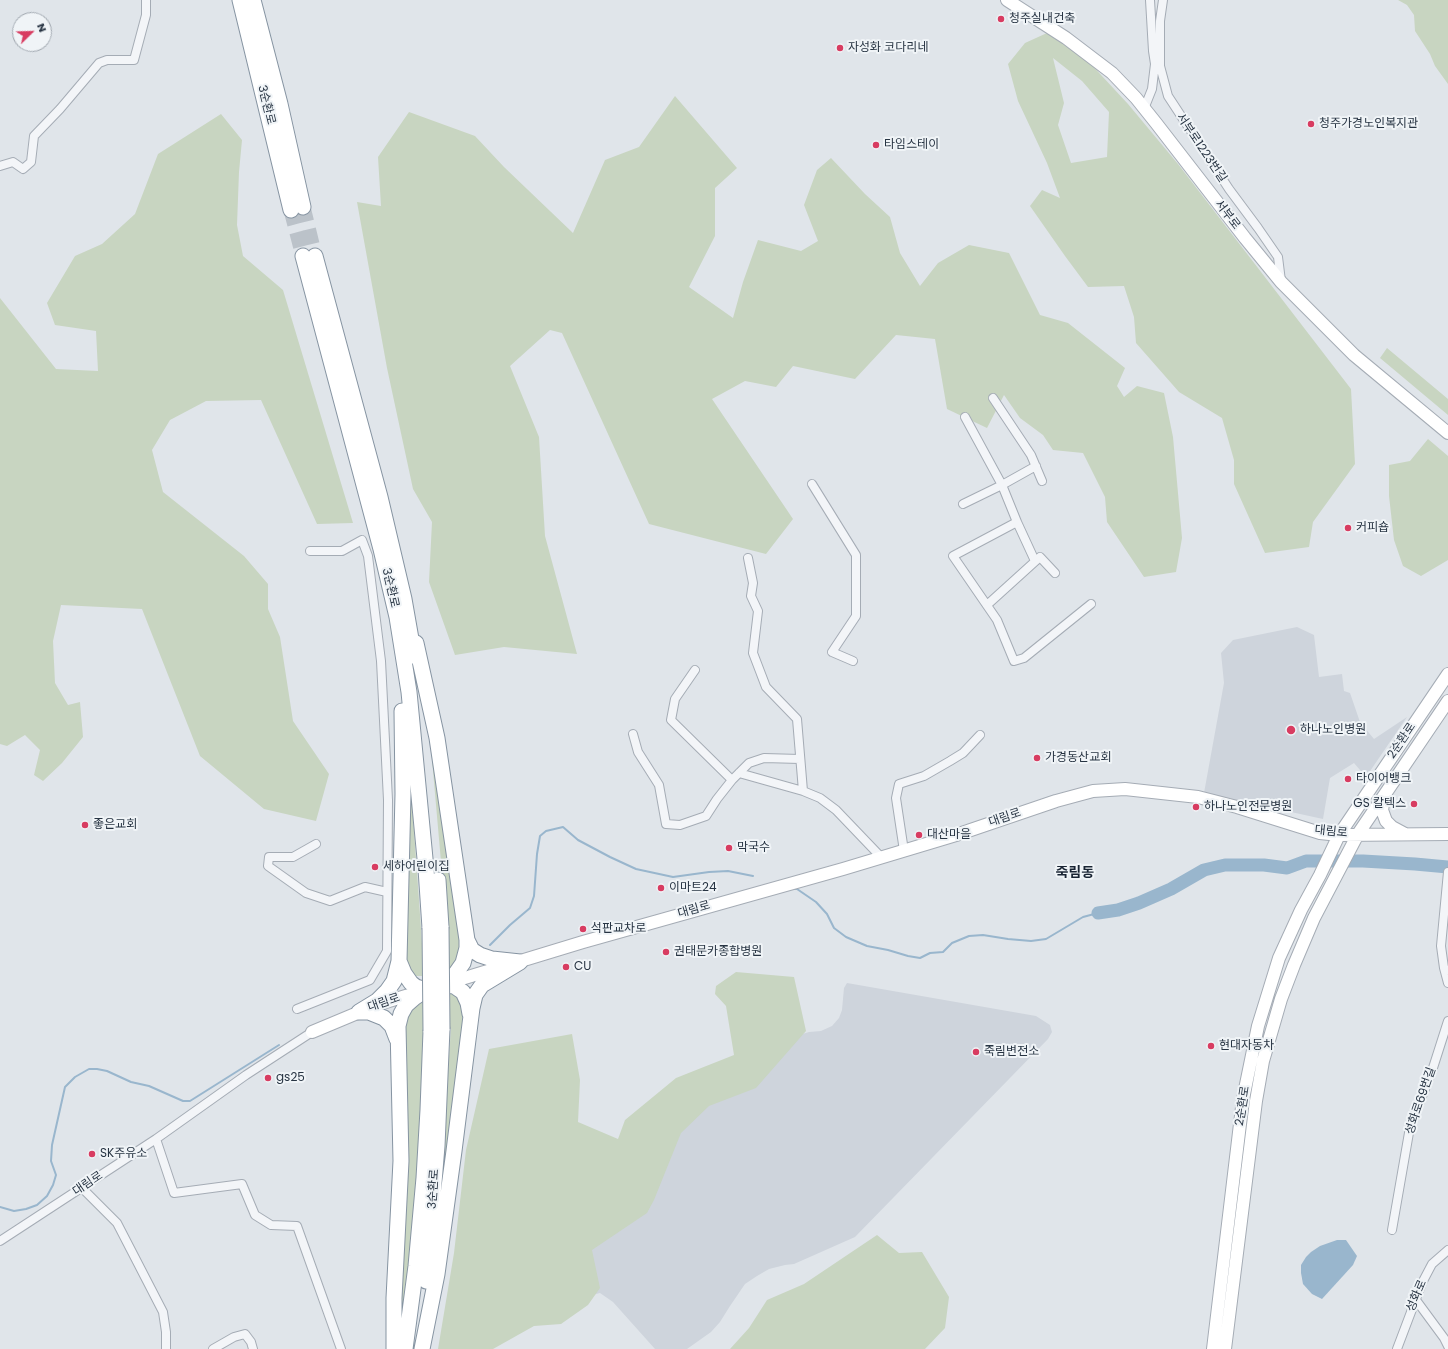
<!DOCTYPE html>
<html>
<head>
<meta charset="utf-8">
<style>
	body { margin:0 }
	#map { position:relative; width:1448px; height:1349px; overflow:hidden; background:#e0e5ea; font-family:Poppins,sans-serif }
	canvas { display:block }
	.north { position:absolute; left:12px; top:12px; width:40px; height:40px; box-sizing:border-box; background:#f0f4f7; border:1px solid #a0a7af; border-radius:50%; rotate:67deg; font-size:11px; font-weight:700; line-height:16px; text-align:center; color:#273443 }
	.north::after { content:''; display:block; margin:auto; width:14px; height:18px; background:#d83c61; clip-path:polygon(50% 0,100% 100%,50% 72%,0 100%) }
</style>
</head>
<body>
<div id="map">
<canvas width="1448" height="1349"></canvas>
<div class="north">N</div>
</div>
<script>
const g = document.querySelector('canvas').getContext('2d');
g.lineJoin = 'round';
function fillPath(path, color) { g.fillStyle = color; g.fill(path, 'evenodd'); }
const toPath = rows => new Path2D(rows.map(r => 'M' + r).join(''));
function stroke(path, color, width, dash) { g.strokeStyle = color; g.lineWidth = width; g.lineCap = dash ? 'butt' : 'round'; g.setLineDash(dash || []); g.stroke(path); }
function write(font, color, halo, rows, align = 'center') {
  g.font = font + ' Poppins,"Noto Sans KR",sans-serif'; g.lineWidth = 4; g.setLineDash([]); g.textBaseline = 'middle'; g.strokeStyle = halo; g.fillStyle = color; for (const [text, x, y, turn = 0] of rows) {
    g.save(); g.translate(x, y); g.rotate((+turn || 0) * Math.PI / 180); g.textAlign = isNaN(turn) ? turn : align; if (halo) g.strokeText(text, 0, 0); g.fillText(text, 0, 0); g.restore();
  }
}
fillPath(toPath([
	[1297,627,1314,635,1319,677,1342,674,1344,691,1350,693,1360,722,1374,739,1407,717,1366,777,1354,763,1330,778,1323,819,1204,793,1224,683,1221,653,1233,640],
	[847,983,1036,1016,1050,1025,1052,1032,1048,1039,855,1237,794,1264,785,1265,769,1269,757,1276,745,1284,730,1306,720,1322,711,1332,687,1349,655,1349,613,1302,600,1293,592,1295,528,1238,671,1101,796,1036,809,1032,821,1031,832,1026,839,1018,842,1010,844,988]
]), '#ced4dc');
fillPath(toPath([
	[1398,0,1448,0,1448,84,1435,66,1430,54,1415,31,1414,15,1407,5],
	[1047,33,1089,62,1128,104,1178,164,1351,389,1355,464,1313,522,1309,547,1265,553,1234,484,1234,460,1222,418,1179,392,1136,343,1134,317,1124,286,1088,287,1065,256,1030,206,1042,190,1060,198,1047,163,1018,101,1008,64,1025,43],
	[1053,58,1082,81,1109,112,1107,157,1071,163,1058,125,1064,103],
	[675,96,737,168,715,188,715,236,689,287,733,318,743,282,758,240,801,251,818,241,804,205,817,170,831,158,865,194,890,217,900,253,920,286,938,263,969,245,1009,253,1040,315,1068,323,1125,368,1117,386,1124,397,1137,386,1164,393,1173,437,1182,538,1176,572,1144,577,1107,522,1105,497,1083,453,1053,450,1043,435,1020,418,1004,395,987,428,947,409,935,339,896,335,855,379,793,366,776,387,745,381,712,399,793,519,766,554,649,524,562,333,550,330,510,366,539,437,545,536,577,654,504,647,455,655,429,582,432,522,413,489,387,368,357,202,381,206,378,157,409,112,475,136,504,167,573,233,605,160,639,147],
	[221,114,242,140,239,172,237,225,243,256,283,290,353,523,317,524,261,400,206,401,170,420,152,450,163,492,244,556,268,584,268,609,280,637,293,721,329,774,316,821,264,809,200,756,142,609,61,605,53,641,55,683,68,705,80,702,83,737,62,763,43,781,34,775,40,750,25,735,7,746,0,744,0,298,56,369,98,371,96,331,55,325,47,303,75,256,102,244,135,214,158,154],
	[1387,348,1448,399,1448,415,1380,358],
	[1428,439,1448,456,1448,560,1421,576,1403,566,1394,540,1389,496,1389,465,1410,461],
	[429,725,463,940,457,961,451,968,445,971,426,976,416,976,412,975,406,969,407,732,423,957,449,953],
	[736,972,794,977,806,1031,756,1088,709,1106,681,1133,654,1200,647,1213,592,1250,600,1288,588,1305,561,1324,534,1326,493,1349,438,1349,454,1253,466,1150,489,1049,572,1034,580,1080,578,1122,618,1139,625,1120,676,1078,734,1055,726,1006,715,994,716,986],
	[452,991,466,1007,428,1315,444,1126,451,1028,425,1030,417,1197,400,1333,402,1043,406,1013,419,1002],
	[877,1235,899,1253,922,1252,949,1297,945,1328,925,1349,730,1349,749,1328,767,1300,804,1284]
]), '#c8d5c1');
fillPath(toPath([
	[1337,1240,1346,1240,1357,1256,1353,1265,1322,1299,1312,1294,1303,1284,1301,1273,1301,1265,1306,1257,1311,1252,1320,1246]
]), '#99b6cd');
stroke(toPath([
	[792,889,797,889,816,902,827,914,834,928,846,937,867,946,888,950,908,956,920,958,930,953,943,952,952,943,969,936,983,935,1008,939,1031,941,1046,939,1083,917,1098,913],
	[490,945,510,925,530,908,534,896,537,854,540,836,546,831,563,827,578,840,610,857,636,869,673,877,709,872,728,871,753,876],
	[0,1207,14,1211,26,1209,37,1205,47,1196,53,1185,56,1175,51,1161,52,1145,65,1087,75,1077,89,1069,97,1069,107,1071,131,1082,149,1086,183,1101,190,1101,279,1045]
]), '#99b6cd', 2);
stroke(toPath([
	[1098,913,1118,910,1139,903,1171,889,1204,870,1225,865,1264,865,1287,868,1306,861,1363,861,1415,864,1448,867]
]), '#99b6cd', 13);
stroke(toPath([
	[303,207,315,256],
	[291,210,303,256]
]), '#bbc2c9', 15, [15, 8]);
const street = toPath([
	[1163,0,1160,21,1160,66,1168,96,1229,189,1258,228,1278,257,1281,281],
	[1144,109,1152,89,1155,64,1153,51,1150,0],
	[0,166,13,162,23,169,31,162,34,136,60,109,99,63,107,60,134,60,146,15,146,0],
	[993,398,1031,455,1042,481],
	[965,417,1002,485,1017,522,953,556,997,620,1014,661,1024,658,1091,604],
	[812,484,856,555,856,616,832,652,853,661],
	[963,504,1002,485,1036,466],
	[1017,522,1035,561],
	[748,558,753,583,751,596,758,611,753,653,766,687,797,719,803,791,820,798,836,810,881,857],
	[987,605,1040,557,1055,573],
	[695,670,675,699,671,720,732,780],
	[633,734,638,752,659,785,666,824,680,825,706,816,717,799,732,780,749,763,764,758,800,759],
	[739,773,803,791],
	[316,844,293,857,269,857,268,866,306,893,330,901,365,887,387,892],
	[904,851,896,798,899,784,924,776,950,761,963,753,980,735],
	[1444,968,1441,946,1448,872],
	[1447,970,1444,968,1448,983],
	[297,1009,370,980,387,951,388,800,381,661,368,556,362,540,342,551,310,551],
	[156,1139,174,1193,242,1184,255,1215,271,1225,297,1226,341,1349],
	[82,1188,117,1223,163,1312,166,1332,166,1349],
	[1392,1230,1410,1127,1432,1071,1448,1021],
	[0,1241,156,1139,246,1075,312,1032],
	[1416,1300,1444,1338,1448,1346],
	[213,1349,234,1337,245,1334,251,1342,253,1349],
	[1397,1349,1422,1283,1432,1264,1448,1250]
]);
const secondary = toPath([
	[1007,0,1066,38,1112,73,1136,98,1156,123,1245,238,1281,282,1354,355,1448,433],
	[1384,798,1382,810,1386,821,1392,827,1405,834],
	[445,984,583,942,843,869,956,835,1056,801,1093,791,1125,789,1198,797,1237,807,1320,833,1339,835,1448,834],
	[312,1032,379,1004,419,992],
	[1213,1349,1243,1099,1258,1026,1279,958,1301,910,1320,875,1339,835,1448,674],
	[1225,1349,1256,1101,1263,1061,1281,999,1294,965,1314,918,1358,834,1448,701]
]);
const highway = toPath([
	[240,0,291,210],
	[253,0,280,104,303,207],
	[303,256,381,549,397,617,409,692,426,869,430,928],
	[315,256,380,497,404,599,414,656],
	[416,643,437,738,467,940,467,948,463,963,456,973,444,985],
	[438,880,441,927],
	[467,940,472,950,480,955,492,959,520,962],
	[399,961,404,973,411,983,416,987,426,990],
	[444,985,454,986,463,992,468,1003,470,1014],
	[359,1012,377,1001,387,991,394,981,399,961,403,794,402,711],
	[359,1012,369,1012,384,1018,392,1026,397,1039],
	[426,1281,437,1146,442,1029],
	[394,1349,394,1298,401,1161,398,1026,401,1014,406,1005,414,998,426,990],
	[405,1349,416,1266,424,1178,428,1110,431,1031],
	[422,1349,437,1274,454,1151,472,1008,475,995,482,985,520,962]
]);
stroke(street, '#a5acb5', 10);
stroke(secondary, '#a5acb5', 14);
stroke(highway, '#8694a2', 17);
stroke(street, '#f3f5f8', 8);
stroke(secondary, '#fff', 12);
stroke(highway, '#fff', 15);
const highwayBridge = toPath([
	[441,927,442,1029],
	[430,928,431,1031]
]);
stroke(highwayBridge, '#8694a2', 17, []);
stroke(highwayBridge, '#fff', 15);
for (const [x, y, r, color] of [
	[1001,19,4,"#d83c61"],
	[840,48,4,"#d83c61"],
	[1311,124,4,"#d83c61"],
	[876,145,4,"#d83c61"],
	[1348,528,4,"#d83c61"],
	[1291,730,5,"#d83c61"],
	[1037,758,4,"#d83c61"],
	[1348,779,4,"#d83c61"],
	[1414,804,4,"#d83c61"],
	[1196,807,4,"#d83c61"],
	[85,825,4,"#d83c61"],
	[919,835,4,"#d83c61"],
	[729,848,4,"#d83c61"],
	[375,867,4,"#d83c61"],
	[661,888,4,"#d83c61"],
	[583,929,4,"#d83c61"],
	[666,952,4,"#d83c61"],
	[566,967,4,"#d83c61"],
	[1211,1046,4,"#d83c61"],
	[976,1052,4,"#d83c61"],
	[268,1078,4,"#d83c61"],
	[92,1154,4,"#d83c61"]
]) { const dot = new Path2D(); dot.arc(x, y, r, 0, 2 * Math.PI); g.fillStyle = color; g.fill(dot); stroke(dot, '#f0f4f7', 1.5); }
write('12px', '#273443', '#f0f4f7', [
	["청주실내건축",1009,19],
	["자성화 코다리네",848,48],
	["청주가경노인복지관",1319,124],
	["타임스테이",884,145],
	["커피숍",1356,528],
	["하나노인병원",1300,730],
	["가경동산교회",1045,758],
	["타이어뱅크",1356,779],
	["GS 칼텍스",1406,804,"right"],
	["하나노인전문병원",1204,807],
	["좋은교회",93,825],
	["대산마을",927,835],
	["막국수",737,848],
	["세하어린이집",383,867],
	["이마트24",669,888],
	["석판교차로",591,929],
	["권태문카종합병원",674,952],
	["CU",574,967],
	["현대자동차",1219,1046],
	["죽림변전소",984,1052],
	["gs25",276,1078],
	["SK주유소",100,1154]
], 'left');
write('12px', '#273443', '#f0f4f7', [
	["3순환로",266,105,76],
	["서부로1223번길",1201,148,56],
	["서부로",1227,215,52],
	["3순환로",390,588,77],
	["2순환로",1402,741,-56],
	["대림로",1005,818,-19],
	["대림로",1331,832,6],
	["대림로",694,910,-16],
	["대림로",384,1003,-19],
	["성화로69번길",1421,1101,-71],
	["2순환로",1243,1106,-81],
	["대림로",88,1184,-34],
	["3순환로",434,1189,-86],
	["성화로",1417,1296,-67]
]);
write('bold 14px', '#1a2534', '#f0f4f7', [
	["죽림동",1075,873]
]);
</script>
</body>
</html>
